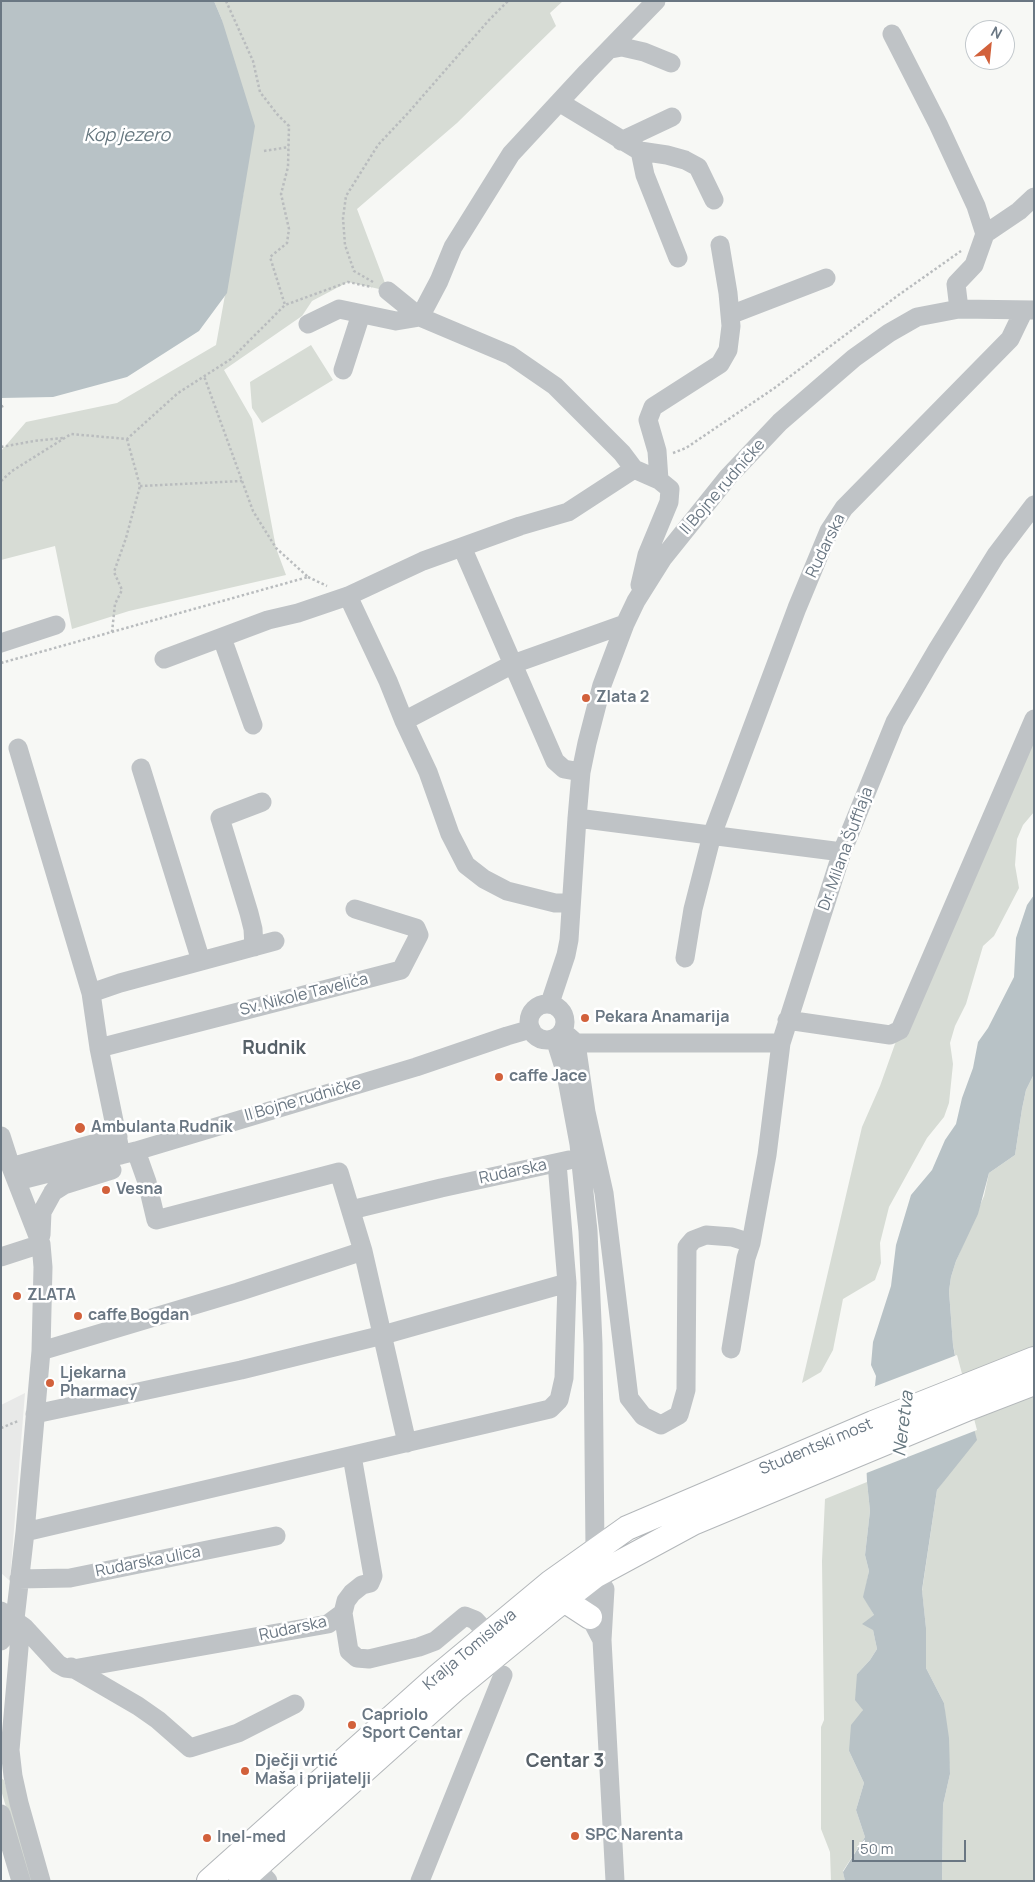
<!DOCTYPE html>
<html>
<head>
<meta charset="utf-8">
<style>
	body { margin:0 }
	#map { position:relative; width:1035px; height:1882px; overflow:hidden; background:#f7f8f5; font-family:Manrope,sans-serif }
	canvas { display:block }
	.frame { position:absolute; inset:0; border:2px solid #6a7783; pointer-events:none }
	.north { position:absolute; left:965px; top:20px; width:50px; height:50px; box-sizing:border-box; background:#fff; border:1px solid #c3c9cd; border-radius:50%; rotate:28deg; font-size:14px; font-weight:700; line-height:20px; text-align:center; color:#6a7783 }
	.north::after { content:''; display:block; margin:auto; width:18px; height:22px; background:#d2613b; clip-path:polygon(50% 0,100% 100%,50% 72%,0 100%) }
	.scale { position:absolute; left:852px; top:1840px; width:114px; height:22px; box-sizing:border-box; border:2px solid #6a7783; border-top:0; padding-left:6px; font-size:15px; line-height:18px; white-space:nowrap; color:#6a7783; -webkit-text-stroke:4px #fff; paint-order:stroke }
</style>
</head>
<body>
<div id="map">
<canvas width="1035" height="1882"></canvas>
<div class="frame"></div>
<div class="north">N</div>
<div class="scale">50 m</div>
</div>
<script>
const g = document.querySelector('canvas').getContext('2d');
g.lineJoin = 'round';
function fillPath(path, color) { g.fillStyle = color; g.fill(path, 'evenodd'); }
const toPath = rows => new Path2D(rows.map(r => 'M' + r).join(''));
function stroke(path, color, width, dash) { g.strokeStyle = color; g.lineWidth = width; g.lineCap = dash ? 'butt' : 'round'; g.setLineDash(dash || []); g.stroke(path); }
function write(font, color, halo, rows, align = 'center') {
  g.font = font + ' Manrope,sans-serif'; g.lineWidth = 5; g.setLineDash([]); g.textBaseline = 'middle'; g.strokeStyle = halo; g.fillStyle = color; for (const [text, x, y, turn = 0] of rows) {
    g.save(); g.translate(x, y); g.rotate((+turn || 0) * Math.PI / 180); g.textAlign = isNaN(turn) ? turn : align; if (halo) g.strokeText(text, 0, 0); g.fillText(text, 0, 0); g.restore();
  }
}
fillPath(toPath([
	[25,1393,11,1567,10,1581,1,1573,1,1405]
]), '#e8e9e8');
fillPath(toPath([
	[214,1,563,1,550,13,556,26,457,123,357,209,388,291,348,282,312,301,302,316,224,370,252,419,276,548,286,575,129,611,72,629,55,546,1,560,1,451,26,422,117,403,216,345,244,190,222,20],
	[311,345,333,380,262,423,252,408,250,382],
	[1034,736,1034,812,1023,825,1017,839,1015,865,1019,888,994,936,983,946,966,1004,955,1026,950,1043,953,1064,949,1103,944,1117,927,1138,889,1207,880,1243,881,1263,875,1280,843,1299,833,1350,821,1372,802,1383,862,1127,880,1086,900,1030],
	[1034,1074,1034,1359,962,1387,953,1345,949,1291,951,1277,956,1261,984,1196,989,1173,1015,1155,1022,1109,1026,1090],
	[1034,1383,1034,1881,942,1881,943,1805,950,1774,944,1703,926,1668,926,1628,922,1591,937,1490,949,1473,969,1408],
	[867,1482,870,1511,865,1555,869,1571,864,1597,874,1615,873,1630,877,1649,870,1660,857,1674,863,1710,849,1751,864,1783,856,1810,865,1837,843,1871,845,1881,831,1881,830,1852,821,1829,821,1727,824,1720,822,1561,825,1499],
	[1,1778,4,1780,35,1881,28,1881,1,1790]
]), '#d7dcd5');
fillPath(toPath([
	[1,1,214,1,222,20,255,126,227,293,199,331,127,377,53,397,1,398],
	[1034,895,1034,1074,1026,1090,1022,1109,1015,1155,989,1173,978,1214,956,1261,951,1277,949,1291,953,1345,957,1367,977,1440,937,1490,922,1590,926,1628,926,1668,944,1703,949,1738,950,1774,943,1805,942,1881,845,1881,843,1872,865,1837,856,1810,864,1783,849,1751,851,1725,863,1710,855,1700,857,1674,870,1660,877,1649,873,1630,862,1624,874,1615,863,1597,869,1571,865,1555,870,1511,867,1482,864,1410,867,1393,875,1386,876,1376,871,1365,873,1342,891,1286,896,1245,911,1195,932,1170,945,1140,956,1124,962,1098,973,1068,978,1042,988,1028,1014,977,1016,938,1027,905]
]), '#b8c2c6');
fillPath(toPath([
	[957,1355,977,1430,864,1474,861,1410,865,1392,868,1389]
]), '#f7f8f5');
const major = toPath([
	[564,1600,590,1617],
	[209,1881,438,1676,551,1582,627,1528,873,1423,1034,1359],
	[241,1881,454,1690,554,1608,595,1576,693,1523,969,1408,1034,1383]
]);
stroke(major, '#b3b7ba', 26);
stroke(toPath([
	[226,1,253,61,260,92,277,114,289,126,288,167,281,194,289,229,287,243,270,257,285,305,348,282,372,287],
	[264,151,289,147],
	[373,282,354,271,345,245,343,218,346,196,378,145,408,113,489,20,508,1],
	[1,407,5,405],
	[1,447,34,441,64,438],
	[673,453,686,448,776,387,900,294,961,251],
	[1,481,12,471,71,434,127,439,178,393,231,359,285,305],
	[140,486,242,481],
	[308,577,327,586],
	[112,632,115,604,122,590,114,572,126,538,140,486,127,439],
	[1,663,308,577,276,548,253,511,204,376],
	[1,1428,18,1421]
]), '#b9bcbe', 2.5, [2.5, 2.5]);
stroke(toPath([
	[892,34,938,124,976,206,985,234],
	[611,49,622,47,644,52,671,63],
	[559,102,640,151,667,155,685,160,698,167,714,200],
	[621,141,672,117],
	[640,151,645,175,678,258],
	[388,291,420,317,510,355,555,386,622,453,634,469,659,480,670,489,669,502,647,555,640,585],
	[959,309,956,284,974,265,985,234,1019,211,1034,197],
	[730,315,826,278],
	[308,324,339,309,396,321,420,317,439,281,453,247,511,154,587,72,656,1],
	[343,370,361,314],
	[659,480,657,451,648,420,653,407,720,364,728,350,731,326,728,293,720,245],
	[462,547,555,761,564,769,581,772],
	[348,596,388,681,404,721,428,772,450,834,466,865,484,879,507,891,555,903,571,903],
	[222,638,253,725],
	[1,643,56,625],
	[164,659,268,620,298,613,348,596,423,561,520,526,568,512,634,469],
	[404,721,513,664,625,624],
	[18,748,91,993,99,1048,121,1155],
	[141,768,201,961],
	[577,818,842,852],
	[254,947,253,929,249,913,220,818,262,802],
	[685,958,693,909,712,835,797,608,829,531,844,508,1010,339,1024,310],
	[91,993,120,983,275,941],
	[550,1003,566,955,569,940,577,818,581,772,587,743,602,685,625,624,636,601,663,558,728,477,780,422,854,358,889,333,917,317,959,309,1034,310],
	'529 1022a18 18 0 1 1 36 0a18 18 0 1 1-36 0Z',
	[787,1020,890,1035,900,1030,1034,719],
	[568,1036,576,1043,781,1043],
	[555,1039,566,1074,579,1144,588,1231,593,1344,595,1550,595,1576,589,1597,589,1608,590,1617,602,1640],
	[576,1043,586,1112,604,1193,629,1398,643,1416,661,1425,679,1415,686,1390,687,1247,693,1240,706,1235,732,1237,751,1243],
	[99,1048,401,970,419,935,416,928,355,909],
	[1,1136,11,1167,41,1244,43,1267,41,1351,25,1532,15,1619,19,1633,19,1648,10,1750,13,1776,19,1803,41,1881],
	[136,1151,147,1182,156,1220,339,1172,363,1251,407,1443],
	[11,1167,118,1137],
	[17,1181,136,1151,416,1067,507,1036,531,1029],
	[53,1192,64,1185,112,1170],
	[351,1210,441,1188,569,1160],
	[41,1235,42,1212,53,1192,60,1183],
	[1,1257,41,1244],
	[731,1349,746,1258,751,1243,767,1155,781,1043,842,852,895,722,937,650,996,555,1034,505],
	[41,1351,238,1292,363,1251],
	[35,1414,241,1370,383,1335,567,1283],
	[25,1532,550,1409,559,1400,564,1378,567,1283,557,1163],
	[595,1576,605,1589,602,1640,615,1881],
	[19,1579,70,1578,276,1536],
	[1,1611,24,1627,58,1664,65,1668,73,1669,328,1624,343,1613,346,1601,352,1593,362,1585,370,1583,373,1576,352,1456],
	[343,1613,349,1651,357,1658,369,1659,419,1647,435,1641,465,1616,475,1620,488,1634],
	[1,1641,2,1634,8,1624,15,1619],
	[71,1667,138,1706,158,1720,190,1748,238,1733,295,1704],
	[1,1814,21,1881],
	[256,1868,268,1881],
	[420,1881,503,1675]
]), '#bfc3c6', 19);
stroke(major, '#fff', 24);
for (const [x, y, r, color] of [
	[586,698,5,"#d2613b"],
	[585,1018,5,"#d2613b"],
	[499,1077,5,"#d2613b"],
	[80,1128,6,"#d2613b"],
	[106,1190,5,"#d2613b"],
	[17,1296,5,"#d2613b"],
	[78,1316,5,"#d2613b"],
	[50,1383,5,"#d2613b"],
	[352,1725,5,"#d2613b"],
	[245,1771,5,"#d2613b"],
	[575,1836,5,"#d2613b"],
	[207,1838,5,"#d2613b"]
]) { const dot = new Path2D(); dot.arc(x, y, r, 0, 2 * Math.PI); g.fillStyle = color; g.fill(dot); stroke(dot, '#fff', 2); }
write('16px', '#6a7783', '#fff', [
	["II Bojne rudničke",723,487,-49],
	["Rudarska",826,546,-64],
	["Dr. Milana Šufflaja",846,849,-70],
	["Sv. Nikole Tavelića",304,995,-14],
	["II Bojne rudničke",303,1100,-16],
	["Rudarska",513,1172,-12],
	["Studentski most",816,1447,-23],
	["Rudarska ulica",148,1562,-11],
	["Rudarska",293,1629,-12],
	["Kralja Tomislava",470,1650,-40]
]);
write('bold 16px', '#6a7783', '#fff', [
	["Zlata 2",596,698],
	["Pekara Anamarija",595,1018],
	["caffe Jace",509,1077],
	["Ambulanta Rudnik",91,1128],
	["Vesna",116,1190],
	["ZLATA",27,1296],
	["caffe Bogdan",88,1316],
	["Ljekarna",60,1374],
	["Pharmacy",60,1392],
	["Capriolo",362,1716],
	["Sport Centar",362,1734],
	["Dječji vrtić",255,1762],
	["Maša i prijatelji",255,1780],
	["SPC Narenta",585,1836],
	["Inel-med",217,1838]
], 'left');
write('italic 18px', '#66777f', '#fff', [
	["Kop jezero",127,136],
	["Neretva",904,1424,-83]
]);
write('bold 19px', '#576169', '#fff', [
	["Rudnik",274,1049],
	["Centar 3",565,1762]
]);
</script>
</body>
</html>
